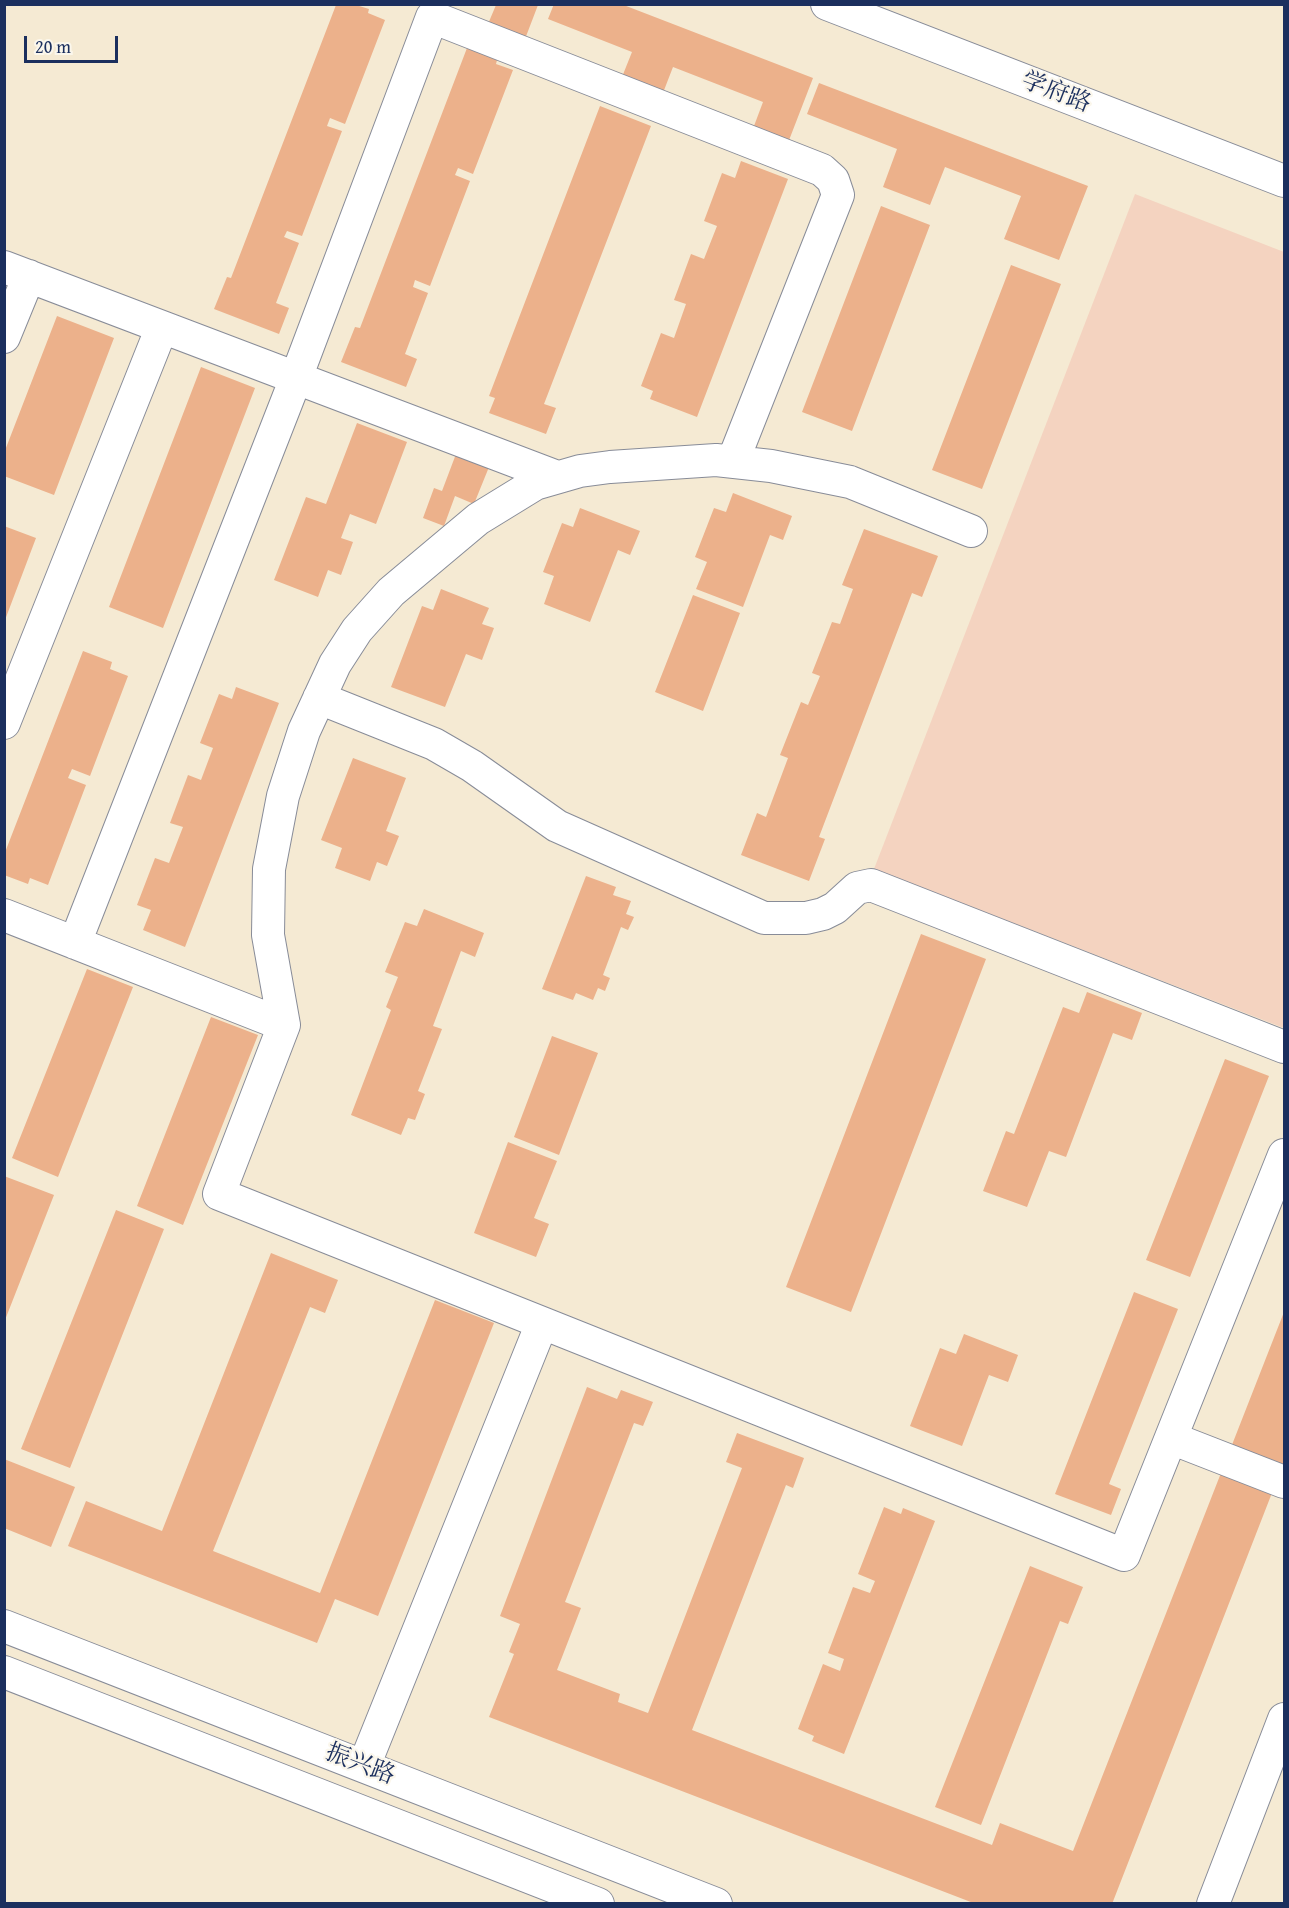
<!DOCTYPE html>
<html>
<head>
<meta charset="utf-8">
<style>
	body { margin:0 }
	#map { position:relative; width:1289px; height:1908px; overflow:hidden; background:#f5ead3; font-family:"Gentium Book Plus",serif }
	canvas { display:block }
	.frame { position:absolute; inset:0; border:6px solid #1b2f5e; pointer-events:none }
	.scale { position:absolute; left:24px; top:36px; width:94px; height:27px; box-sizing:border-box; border:3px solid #1b2f5e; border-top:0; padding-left:8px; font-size:18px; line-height:21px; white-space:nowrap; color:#1b2f5e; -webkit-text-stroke:4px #fbf7ec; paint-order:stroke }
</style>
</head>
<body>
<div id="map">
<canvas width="1289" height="1908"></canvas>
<div class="frame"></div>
<div class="scale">20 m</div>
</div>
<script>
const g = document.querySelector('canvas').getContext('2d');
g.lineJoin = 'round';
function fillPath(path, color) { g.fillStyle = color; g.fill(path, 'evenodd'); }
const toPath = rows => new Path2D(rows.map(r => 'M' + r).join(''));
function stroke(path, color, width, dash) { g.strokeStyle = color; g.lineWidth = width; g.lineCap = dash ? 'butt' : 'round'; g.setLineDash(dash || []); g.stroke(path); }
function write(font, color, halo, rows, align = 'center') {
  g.font = font + ' "Gentium Book Plus","Noto Serif SC",serif'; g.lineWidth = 4.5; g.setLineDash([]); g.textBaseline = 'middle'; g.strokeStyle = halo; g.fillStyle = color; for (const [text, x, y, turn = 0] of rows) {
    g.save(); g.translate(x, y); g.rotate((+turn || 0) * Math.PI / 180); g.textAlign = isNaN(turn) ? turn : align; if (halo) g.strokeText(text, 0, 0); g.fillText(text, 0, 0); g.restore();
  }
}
fillPath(toPath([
	[1135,194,1284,252,1284,1028,874,869]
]), '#f4d3c0');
fillPath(toPath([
	[554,4,621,4,813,78,786,148,751,134,763,102,673,67,661,98,620,82,632,52,548,19],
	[336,5,356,5,369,9,368,13,385,20,345,124,330,118,327,126,342,131,302,236,287,231,284,237,299,243,276,303,289,308,279,334,214,309,227,277,231,278],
	[496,5,538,5,525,39,488,24],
	[467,48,497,60,496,64,513,70,473,174,458,168,455,175,470,181,430,286,415,280,413,287,428,293,405,354,417,359,406,387,341,362,355,327,360,328],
	[819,83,1088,186,1059,260,1004,239,1021,196,945,167,930,205,883,187,897,149,807,114],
	[600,106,651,126,544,404,556,408,546,434,489,413,495,398,489,396],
	[741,161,788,179,697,417,650,399,653,391,641,386,661,333,674,338,686,304,674,300,691,254,704,259,717,226,704,221,722,173,735,178],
	[881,206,930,225,852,431,802,412],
	[1011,265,1061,284,982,489,932,470],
	[57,316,114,338,54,495,4,476,4,453],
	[201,367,255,388,163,628,109,607],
	[357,423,407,442,376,524,350,514,341,538,353,542,341,575,328,570,318,597,274,580,306,497,326,504],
	[456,454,489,467,474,504,455,496,444,526,423,518,434,488,442,491],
	[733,493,792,516,783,540,770,535,743,607,696,589,707,562,695,557,714,508,726,512],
	[580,508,640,531,630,555,618,550,590,622,544,604,554,576,543,572,562,523,573,527],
	[4,526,36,538,5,620,4,620],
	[864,529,938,556,922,597,912,593,819,837,825,839,809,881,741,855,757,813,766,817,788,758,780,755,801,702,808,705,820,676,812,673,832,622,840,624,853,589,842,585],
	[441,589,489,608,482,624,494,628,482,660,466,654,445,707,391,687,422,606,433,610],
	[693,595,740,613,703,711,655,692],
	[83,651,112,662,110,669,128,676,90,776,72,769,68,778,86,785,48,885,30,878,28,884,4,875,4,855],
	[236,687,279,703,185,947,143,930,151,910,137,905,155,858,169,863,183,827,170,823,188,775,201,780,213,748,200,743,219,694,232,699],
	[353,758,406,778,386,831,399,836,387,866,377,862,370,881,335,868,342,848,321,840],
	[586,876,616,887,613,895,631,901,626,914,634,917,628,930,621,927,603,975,610,978,605,991,598,988,593,1000,576,993,573,1000,542,989],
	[424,909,484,933,475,957,461,951,433,1026,442,1029,418,1091,425,1094,415,1120,408,1118,401,1135,351,1115,391,1010,386,1007,398,977,385,972,405,922,417,926],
	[921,934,986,959,851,1312,786,1287],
	[87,969,133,987,58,1177,12,1158],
	[1087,992,1142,1013,1132,1040,1113,1033,1066,1157,1049,1151,1027,1207,983,1191,1006,1131,1014,1134,1063,1007,1079,1013],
	[211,1017,258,1035,183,1225,137,1206],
	[552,1036,598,1053,559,1155,514,1137],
	[1225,1059,1269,1076,1190,1277,1146,1260],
	[508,1142,557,1161,534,1218,549,1224,536,1257,474,1233],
	[4,1176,54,1195,5,1320,4,1320],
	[116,1210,164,1229,70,1468,21,1449],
	[271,1253,338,1280,325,1313,310,1307,213,1551,320,1593,435,1300,494,1323,378,1616,335,1599,317,1643,68,1546,86,1501,162,1531],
	[1134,1292,1178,1309,1109,1484,1121,1489,1111,1515,1055,1494],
	[1284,1312,1284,1462,1112,1904,976,1904,489,1717,514,1654,509,1652,520,1624,500,1616,587,1387,617,1399,621,1390,653,1402,643,1426,634,1423,565,1602,581,1608,557,1670,620,1694,618,1702,648,1713,742,1468,726,1462,737,1433,804,1458,793,1488,786,1485,692,1730,992,1845,1000,1823,1073,1851],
	[964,1334,1018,1355,1008,1382,989,1375,962,1446,910,1426,940,1348,956,1354],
	[4,1459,75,1487,51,1547,4,1528],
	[884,1507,901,1514,903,1508,935,1521,844,1754,812,1741,814,1736,798,1729,823,1664,840,1671,844,1659,828,1653,853,1587,870,1593,875,1581,858,1574],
	[1030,1566,1083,1587,1068,1624,1060,1621,981,1825,935,1807]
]), '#ecb18b');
const minor = toPath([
	[827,4,1284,181],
	[4,267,557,477],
	[4,337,29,276],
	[971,531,850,482,771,466,716,460,610,467,580,471,535,484,478,519,391,592,357,630,335,664,304,731,283,796,269,869,268,935,284,1025,219,1194,1124,1555,1284,1155],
	[319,698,434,744,472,766,557,826,764,918,806,918,823,914,835,908,857,888,871,885,1284,1047],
	[4,723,162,327],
	[4,915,284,1025],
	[75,943,296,378,432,17,822,170,833,180,838,195,733,461],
	[1171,1438,1284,1482],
	[4,1626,716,1904],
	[4,1672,598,1904],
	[364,1766,542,1323],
	[1213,1904,1284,1719]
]);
stroke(minor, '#888c98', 34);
stroke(minor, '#fff', 32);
write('24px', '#1b2f5e', '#fbf7ec', [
	["学府路",1056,93,21],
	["振兴路",360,1765,21]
]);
</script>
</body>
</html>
